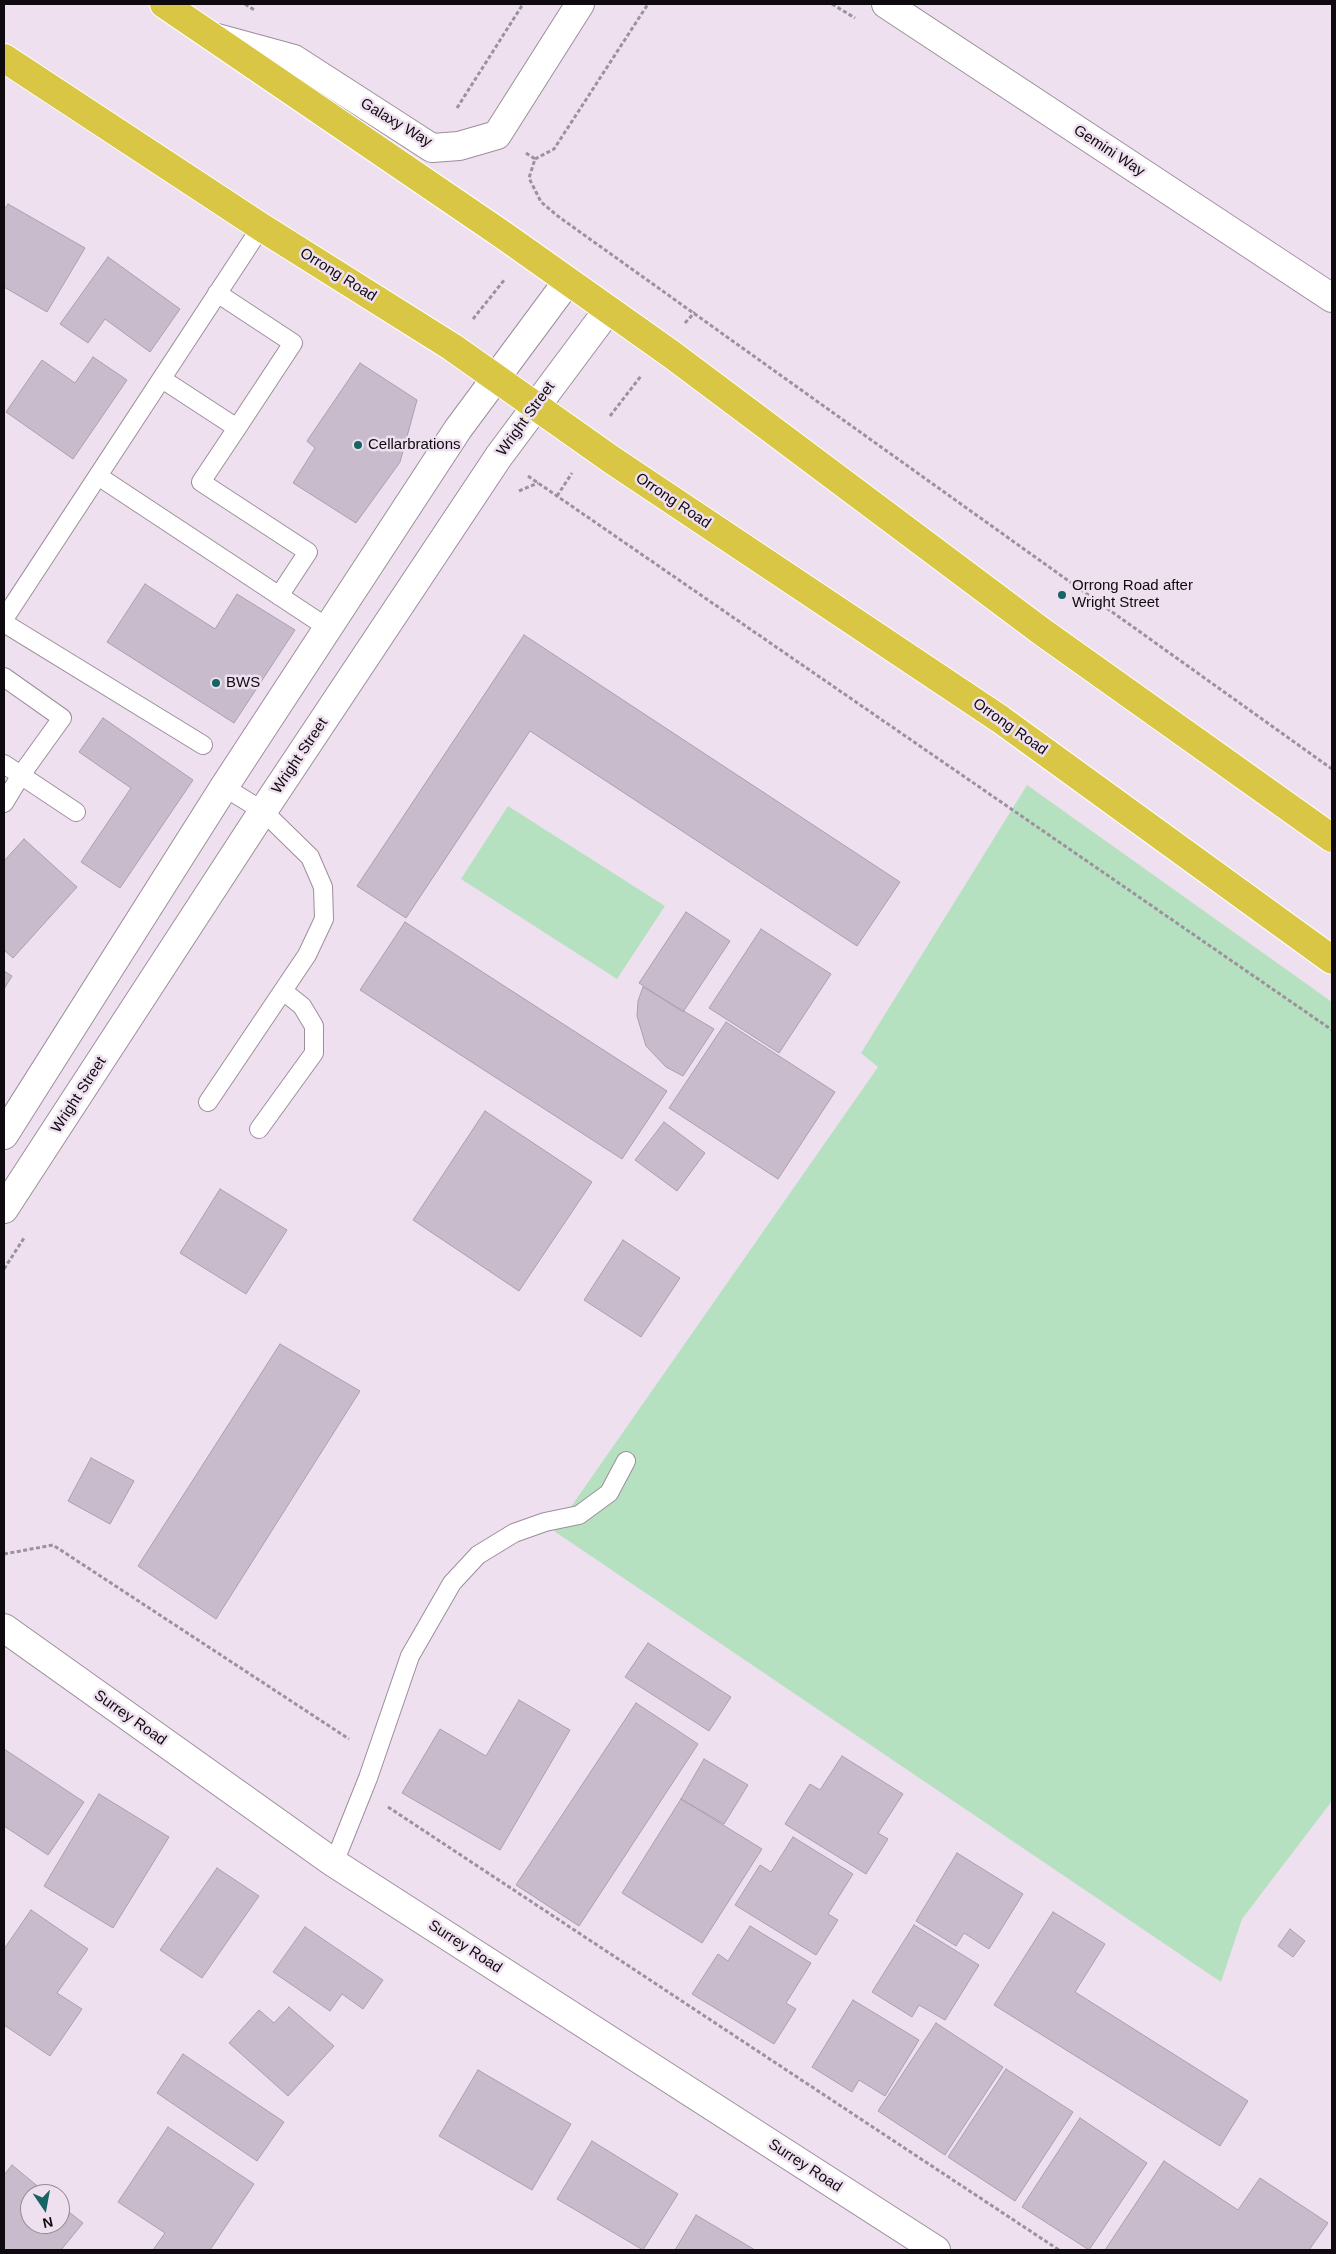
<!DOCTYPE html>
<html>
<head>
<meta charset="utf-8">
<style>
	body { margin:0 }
	#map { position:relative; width:1336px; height:2254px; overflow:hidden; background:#efe0ef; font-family:Arial,sans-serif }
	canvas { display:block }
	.frame { position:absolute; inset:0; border:5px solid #0f0a0f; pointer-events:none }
	.north { position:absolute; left:20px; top:2184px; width:50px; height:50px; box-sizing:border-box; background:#efe0ef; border:1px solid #958a95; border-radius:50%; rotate:168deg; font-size:14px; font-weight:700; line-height:20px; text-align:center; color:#0f0a0f }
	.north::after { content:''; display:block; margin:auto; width:18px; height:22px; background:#166564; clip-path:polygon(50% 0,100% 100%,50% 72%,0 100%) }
</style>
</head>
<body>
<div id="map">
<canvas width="1336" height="2254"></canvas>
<div class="frame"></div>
<div class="north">N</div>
</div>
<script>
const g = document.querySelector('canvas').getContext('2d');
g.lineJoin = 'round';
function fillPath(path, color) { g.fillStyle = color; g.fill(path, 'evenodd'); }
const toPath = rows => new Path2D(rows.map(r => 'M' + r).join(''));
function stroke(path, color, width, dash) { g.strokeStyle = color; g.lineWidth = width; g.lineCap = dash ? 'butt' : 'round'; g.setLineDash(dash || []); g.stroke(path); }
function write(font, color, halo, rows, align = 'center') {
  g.font = font + ' Arial,sans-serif'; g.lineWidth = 5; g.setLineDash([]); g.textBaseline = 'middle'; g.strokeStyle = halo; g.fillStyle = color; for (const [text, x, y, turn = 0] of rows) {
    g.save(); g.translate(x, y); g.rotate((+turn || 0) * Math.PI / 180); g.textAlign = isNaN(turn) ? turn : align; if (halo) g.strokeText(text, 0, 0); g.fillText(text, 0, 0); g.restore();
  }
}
fillPath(toPath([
	[1027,785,1332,1002,1332,1801,1242,1919,1221,1982,554,1531,878,1067,861,1053],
	[508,806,665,906,617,979,461,879]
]), '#b6e1c1');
const building = toPath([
	[8,204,85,248,47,312,4,287,4,210,8,204],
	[108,257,180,309,150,352,105,319,88,343,60,324,108,257],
	[93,357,127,380,73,459,6,412,42,360,75,383,93,357],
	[360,363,417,400,400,462,356,523,293,483,315,448,307,441,360,363],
	[145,584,215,629,237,594,295,630,234,723,107,642,145,584],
	[524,635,900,882,857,946,530,731,406,918,357,886,524,635],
	[103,718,193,780,120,888,81,862,131,788,79,752,103,718],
	[24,839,77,887,13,958,4,950,4,861,24,839],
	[686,912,730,941,683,1012,639,983,686,912],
	[405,922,667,1091,622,1159,360,990,405,922],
	[761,929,831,974,779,1053,709,1008,761,929],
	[4,971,12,976,4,989,4,971],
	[643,987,714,1029,683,1076,666,1067,646,1046,637,1016,638,1001,643,987],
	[726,1022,835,1092,778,1179,669,1108,726,1022],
	[485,1111,592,1182,519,1291,413,1220,485,1111],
	[664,1122,705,1153,677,1191,635,1160,664,1122],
	[220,1189,287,1230,246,1294,180,1253,220,1189],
	[623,1240,680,1278,641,1337,584,1300,623,1240],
	[280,1344,360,1391,216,1619,138,1566,280,1344],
	[91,1458,134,1481,110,1524,68,1501,91,1458],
	[648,1643,731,1697,709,1731,625,1677,648,1643],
	[519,1700,570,1730,500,1850,402,1793,440,1729,486,1756,519,1700],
	[636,1703,698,1744,579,1926,516,1885,636,1703],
	[4,1749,84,1802,48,1855,4,1826,4,1749],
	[842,1756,903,1794,878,1833,888,1839,866,1874,785,1824,810,1784,820,1790,842,1756],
	[704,1759,748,1785,724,1824,681,1799,704,1759],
	[99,1794,169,1837,113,1928,44,1886,99,1794],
	[681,1799,762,1849,702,1943,622,1893,681,1799],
	[793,1837,853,1874,828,1914,838,1920,816,1955,735,1905,760,1865,771,1872,793,1837],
	[957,1853,1023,1894,989,1949,964,1933,956,1946,916,1921,957,1853],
	[217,1868,259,1896,202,1978,160,1950,217,1868],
	[31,1910,88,1949,57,1993,82,2009,50,2056,4,2025,4,1949,31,1910],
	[1053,1912,1105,1944,1075,1992,1248,2101,1220,2146,994,2005,1053,1912],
	[914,1925,979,1965,945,2020,919,2005,912,2017,872,1992,914,1925],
	[750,1926,811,1963,786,2003,796,2009,774,2044,692,1994,718,1954,728,1961,750,1926],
	[305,1927,383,1980,363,2009,342,1994,330,2011,273,1972,305,1927],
	[1290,1929,1305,1941,1293,1957,1278,1946,1290,1929],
	[853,2000,919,2040,885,2096,859,2080,852,2092,812,2067,853,2000],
	[289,2007,334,2046,288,2096,229,2043,259,2010,274,2023,289,2007],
	[936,2023,1003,2067,945,2155,878,2111,936,2023],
	[183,2054,284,2122,257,2161,157,2093,183,2054],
	[1006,2069,1073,2112,1015,2201,948,2157,1006,2069],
	[478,2070,571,2124,532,2190,439,2136,478,2070],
	[1080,2118,1147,2163,1089,2250,1022,2207,1080,2118],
	[168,2127,254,2184,210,2250,153,2250,165,2233,118,2202,168,2127],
	[592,2141,678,2194,643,2250,557,2199,592,2141],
	[1164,2161,1238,2210,1260,2178,1328,2223,1309,2250,1105,2250,1164,2161],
	[12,2165,47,2194,30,2194,30,2224,60,2224,60,2205,83,2223,61,2250,4,2250,4,2175,12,2165],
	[696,2215,755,2250,675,2250,696,2215]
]);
fillPath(building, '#c8bccc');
stroke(building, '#ab9eae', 1);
const service = toPath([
	[162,379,237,428,293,343,217,293],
	[237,428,201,482,308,552,279,596],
	[98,476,328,628],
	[4,619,261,227],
	[4,623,203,745],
	[4,677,62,718,21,775,4,803],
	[4,764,76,812],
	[208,1102,307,955,324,919,323,887,310,857,263,811,224,787],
	[259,1129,314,1053,314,1026,302,1006,283,991],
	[334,1863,368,1778,410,1656,452,1583,478,1555,514,1533,545,1522,579,1515,609,1493,626,1461]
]);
const minor = toPath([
	[886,4,1332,298],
	[217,38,294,59,432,148,459,146,497,135,580,4],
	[4,1628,334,1863,936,2250]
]);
const tertiary = toPath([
	[4,1135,224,787,458,429,567,282],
	[4,1209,263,811,499,456,608,310]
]);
const trunk = toPath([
	[164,4,503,235,671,354,1041,631,1332,838],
	[4,58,261,227,452,347,612,460,1000,719,1332,960]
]);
stroke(service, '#9c8e9c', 20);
stroke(minor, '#9c8e9c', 30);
stroke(tertiary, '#9c8e9c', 30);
stroke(trunk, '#fff', 30);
stroke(toPath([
	[245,4,256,11],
	[832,4,855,18],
	[457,108,523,4],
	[526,153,535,159,529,178,541,202,559,217,1332,769],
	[535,159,554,149,648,4],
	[473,319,505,279],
	[685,323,695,312],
	[610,416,641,376],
	[528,476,1332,1030],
	[519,491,538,483],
	[557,496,572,473],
	[4,1269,24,1238],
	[4,1554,53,1545,349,1739],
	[388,1807,1059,2250]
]), '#9d919d', 3, [4, 2.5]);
stroke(service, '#fff', 18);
stroke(minor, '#fff', 28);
stroke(tertiary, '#fff', 28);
stroke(trunk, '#d8c644', 28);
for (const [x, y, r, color] of [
	[358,445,5,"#166564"],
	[1062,595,5,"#166564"],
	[216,683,5,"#166564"]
]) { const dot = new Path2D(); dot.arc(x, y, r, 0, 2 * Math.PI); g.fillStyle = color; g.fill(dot); stroke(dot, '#efe0ef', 2); }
write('15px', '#0f0a0f', '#efe0ef', [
	["Galaxy Way",396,123,31],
	["Gemini Way",1109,151,33],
	["Orrong Road",338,275,32],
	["Wright Street",526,419,-54],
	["Orrong Road",673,501,34],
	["Orrong Road",1010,727,35],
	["Wright Street",300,756,-56],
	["Wright Street",79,1095,-57],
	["Surrey Road",130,1718,35],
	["Surrey Road",465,1947,33],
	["Surrey Road",805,2166,33]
]);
write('15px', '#0f0a0f', '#efe0ef', [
	["Cellarbrations",368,445],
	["Orrong Road after",1072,586],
	["Wright Street",1072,603],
	["BWS",226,683]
], 'left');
</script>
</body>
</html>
